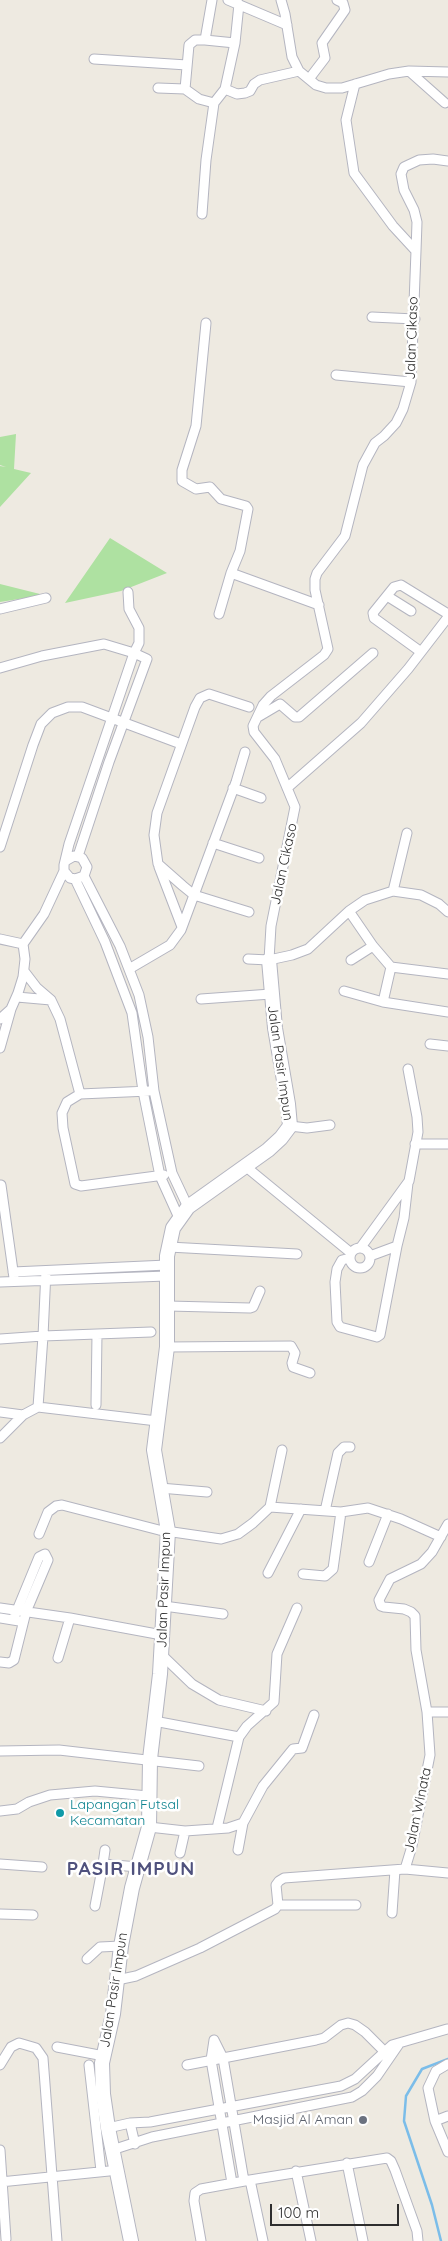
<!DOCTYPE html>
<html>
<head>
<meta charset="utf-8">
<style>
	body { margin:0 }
	#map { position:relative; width:448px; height:2241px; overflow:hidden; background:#eeeae1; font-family:Quicksand,sans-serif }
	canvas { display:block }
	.scale { position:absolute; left:270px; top:2204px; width:129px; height:22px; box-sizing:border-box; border:2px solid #2e2e2e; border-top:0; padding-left:6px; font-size:15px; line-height:18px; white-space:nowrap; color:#2e2e2e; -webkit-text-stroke:4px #fff; paint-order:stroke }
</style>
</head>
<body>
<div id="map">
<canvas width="448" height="2241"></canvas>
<div class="scale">100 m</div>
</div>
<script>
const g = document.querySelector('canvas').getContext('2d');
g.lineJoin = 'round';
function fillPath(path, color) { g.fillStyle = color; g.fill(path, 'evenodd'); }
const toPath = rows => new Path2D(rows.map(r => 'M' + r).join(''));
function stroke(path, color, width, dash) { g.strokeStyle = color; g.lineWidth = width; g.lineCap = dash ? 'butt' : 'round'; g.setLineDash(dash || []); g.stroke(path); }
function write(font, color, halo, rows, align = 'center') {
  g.font = font + ' Quicksand,sans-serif'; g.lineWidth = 5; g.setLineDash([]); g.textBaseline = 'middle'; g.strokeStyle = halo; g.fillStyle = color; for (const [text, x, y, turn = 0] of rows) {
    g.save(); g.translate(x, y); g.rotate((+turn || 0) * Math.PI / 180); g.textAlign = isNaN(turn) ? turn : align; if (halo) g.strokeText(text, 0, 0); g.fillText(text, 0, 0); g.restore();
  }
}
fillPath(toPath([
	[16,434,14,469,31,473,0,507,0,466,6,467,0,465,0,437],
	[110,538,167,573,121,591,65,603],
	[0,584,44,595,0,602]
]), '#aee1a1');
stroke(toPath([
	[441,2241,432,2205,404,2121,406,2096,422,2069,448,2059]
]), '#7bbde9', 2.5);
const street = toPath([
	[228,0,287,25],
	[281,0,285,14,292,57,299,71,316,85,326,88,342,88,389,74,409,71,448,72],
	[205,40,195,40,189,45,185,89,199,99,214,103],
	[235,43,239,4],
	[94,59,187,65],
	[409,71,445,103],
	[309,79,325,58,322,43,345,10,343,3,337,0],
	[158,88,185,89],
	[225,89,237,94,245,93,250,91,254,84,260,80,299,71],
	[202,214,206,160,214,103,225,89,235,43,205,40,212,0],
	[416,251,417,222,414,210,404,190,401,174,404,167,419,160,433,159,448,161],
	[372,317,415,319],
	[206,323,196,426,182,470,182,481,196,489,210,487,221,499,246,506,248,509,240,551,231,573,319,605],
	[336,375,411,382],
	[387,596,411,611],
	[0,609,46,598],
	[219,614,231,573],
	[421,652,374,618,373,613,394,587,401,585,448,614],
	[0,668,42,656,104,644,134,653,139,643,139,628,129,609,128,592],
	[249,707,209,694,200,698,195,707,157,813,154,835,158,864,183,886,194,895,249,912],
	[258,717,280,704,295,717,299,717,373,653],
	[233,788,261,798],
	[287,788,361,723,408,669,448,617],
	[213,843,259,858],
	[0,847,33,745,41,724,52,713,68,707,82,707,181,744],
	[67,860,74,856,82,858,87,867,84,876,75,879,70,878,64,871,64,865,69,844,134,653,147,659,109,762,78,856],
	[159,867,182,927],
	[84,876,120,946,139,995,148,1037,154,1091,172,1173,188,1207],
	[75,879,105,942,132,1013,143,1091,160,1176,179,1218],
	[393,891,407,833],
	[349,911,373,946,391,967,383,1002,448,1012],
	[0,939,23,944,44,914,64,871],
	[248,959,269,960,292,955,308,949,349,911,365,900,393,891,421,895,439,904,448,912],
	[269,960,271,926,295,807,275,759,254,732,253,726,263,705,271,696,324,655,328,649,315,590,315,579,317,573,345,536,363,465,375,443,384,436,396,423,403,409,411,382,416,251,393,226,354,173,346,120,355,84],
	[351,960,373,946],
	[391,967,448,974],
	[129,969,170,945,181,930,236,782,245,752],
	[24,971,37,988,51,1000,60,1019,80,1094,149,1091],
	[344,991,383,1002],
	[17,997,51,1000],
	[201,999,271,994],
	[0,1019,11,1009,18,993,23,977,25,959,23,944],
	[430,1044,448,1046],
	[0,1048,11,1009],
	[80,1094,67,1102,62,1113,63,1128,75,1184,81,1186,164,1175],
	[290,1126,307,1128,330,1125],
	[415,1144,448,1144],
	[245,1166,351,1253],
	[1,1185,14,1278],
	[169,1247,297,1254],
	[361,1247,409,1181,418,1132,417,1117,408,1069],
	'350 1258a10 10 0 1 1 20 0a10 10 0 1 1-20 0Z',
	[370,1256,397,1246,404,1218,408,1183],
	[350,1258,342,1260,337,1269,335,1282,337,1322,340,1327,377,1337,380,1335,397,1246],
	[46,1271,43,1336,151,1332],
	[13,1272,167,1265],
	[0,1282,167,1276],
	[168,1306,250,1308,253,1307,260,1291],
	[0,1339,43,1336,38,1407],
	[167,1347,291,1346,295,1353,292,1363,293,1367,310,1373],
	[96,1405,97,1334],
	[38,1407,157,1421],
	[0,1412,23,1415],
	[0,1438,23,1415,38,1407],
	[160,1488,207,1492],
	[270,1507,282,1450],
	[325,1511,338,1453,344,1447,350,1447],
	[39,1534,48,1512,56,1506,62,1505,159,1530,221,1539,238,1534,253,1523,270,1507,341,1512,368,1508,401,1519,441,1537],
	[369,1562,388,1514],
	[268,1573,301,1509],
	[303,1574,325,1576,333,1569,341,1512],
	[164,1606,223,1614],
	[0,1608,70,1618,162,1635],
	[0,1618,19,1621],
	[58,1658,70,1618],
	[161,1658,165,1658,192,1684,219,1700,266,1711],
	[0,1662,9,1663,14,1660,26,1612,48,1560,45,1554,39,1557,13,1620],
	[427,1712,448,1712],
	[154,1721,239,1737],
	[0,1751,59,1750,199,1766],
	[0,1811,17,1809,29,1802,50,1795,95,1791,148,1796],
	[149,1827,185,1831,228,1828,243,1823,263,1786,293,1749,302,1748,314,1715],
	[217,1828,239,1737,247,1726,274,1702,277,1654,297,1608],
	[238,1850,243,1823],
	[180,1853,185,1831],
	[0,1864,42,1867],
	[103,1864,105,1850],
	[405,1869,448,1873],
	[278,1905,356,1905],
	[95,1906,103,1864,138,1867],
	[392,1913,395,1870],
	[0,1914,33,1915],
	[87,1959,100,1947,121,1946],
	[117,1980,136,1976,200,1948,275,1909,278,1905,276,1885,279,1881,284,1878,405,1869,412,1846,430,1755,427,1712,416,1650,415,1616,411,1612,404,1609,384,1607,381,1606,379,1600,390,1579,421,1564,432,1552,448,1524],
	[214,2040,223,2058,244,2181],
	[214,2040,211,2060,232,2183],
	[57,2047,104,2056],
	[0,2065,11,2047,19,2043,36,2048,43,2058,57,2241],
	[89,2065,101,2171],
	[187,2065,316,2040,324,2038,341,2025,348,2023,355,2025,365,2032,388,2055],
	[448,2116,435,2121,448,2152],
	[435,2121,428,2088,436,2071,448,2064],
	[130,2123,135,2144],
	[108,2128,130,2123,150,2122,341,2086,355,2079,392,2045,447,2029],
	[0,2150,6,2239],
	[112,2150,152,2137,352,2097,362,2091,377,2076,399,2044],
	[347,2163,363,2241],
	[296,2171,311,2241],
	[250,2180,387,2158,391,2161,395,2170,417,2231,418,2241],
	[0,2182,109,2171],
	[201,2241,194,2201,195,2193,201,2189,250,2180,263,2241]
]);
const secondary = toPath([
	[131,2241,108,2128,103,2094,102,2063,113,2014,121,1946,132,1888,149,1827,150,1759,160,1674,168,1531,154,1450,167,1347,167,1256,173,1228,188,1207,268,1150,281,1138,290,1126,288,1104,275,1028,269,960]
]);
stroke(street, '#b4b5c0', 11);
stroke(secondary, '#b4b5c0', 16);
stroke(street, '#fff', 9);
stroke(secondary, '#fff', 14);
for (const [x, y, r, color] of [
	[60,1813,5,"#0f9aa8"],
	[363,2120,5,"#6b7280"]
]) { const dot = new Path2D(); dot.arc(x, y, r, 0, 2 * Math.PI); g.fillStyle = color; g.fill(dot); stroke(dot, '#fff', 2); }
write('14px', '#2e2e2e', '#fff', [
	["Jalan Cikaso",412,338,-88],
	["Jalan Cikaso",284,864,-78],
	["Jalan Pasir Impun",280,1063,82],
	["Jalan Pasir Impun",164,1590,-88],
	["Jalan Winata",418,1810,-78],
	["Jalan Pasir Impun",114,1990,-81]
]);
write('14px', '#0d838f', '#fff', [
	["Lapangan Futsal",70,1805],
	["Kecamatan",70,1821]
], 'left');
write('14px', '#5b616d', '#fff', [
	["Masjid Al Aman",353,2120]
], 'right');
g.letterSpacing = '1px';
write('bold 19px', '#4f517d', '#fff', [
	["PASIR IMPUN",131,1869]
]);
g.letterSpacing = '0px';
</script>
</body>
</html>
